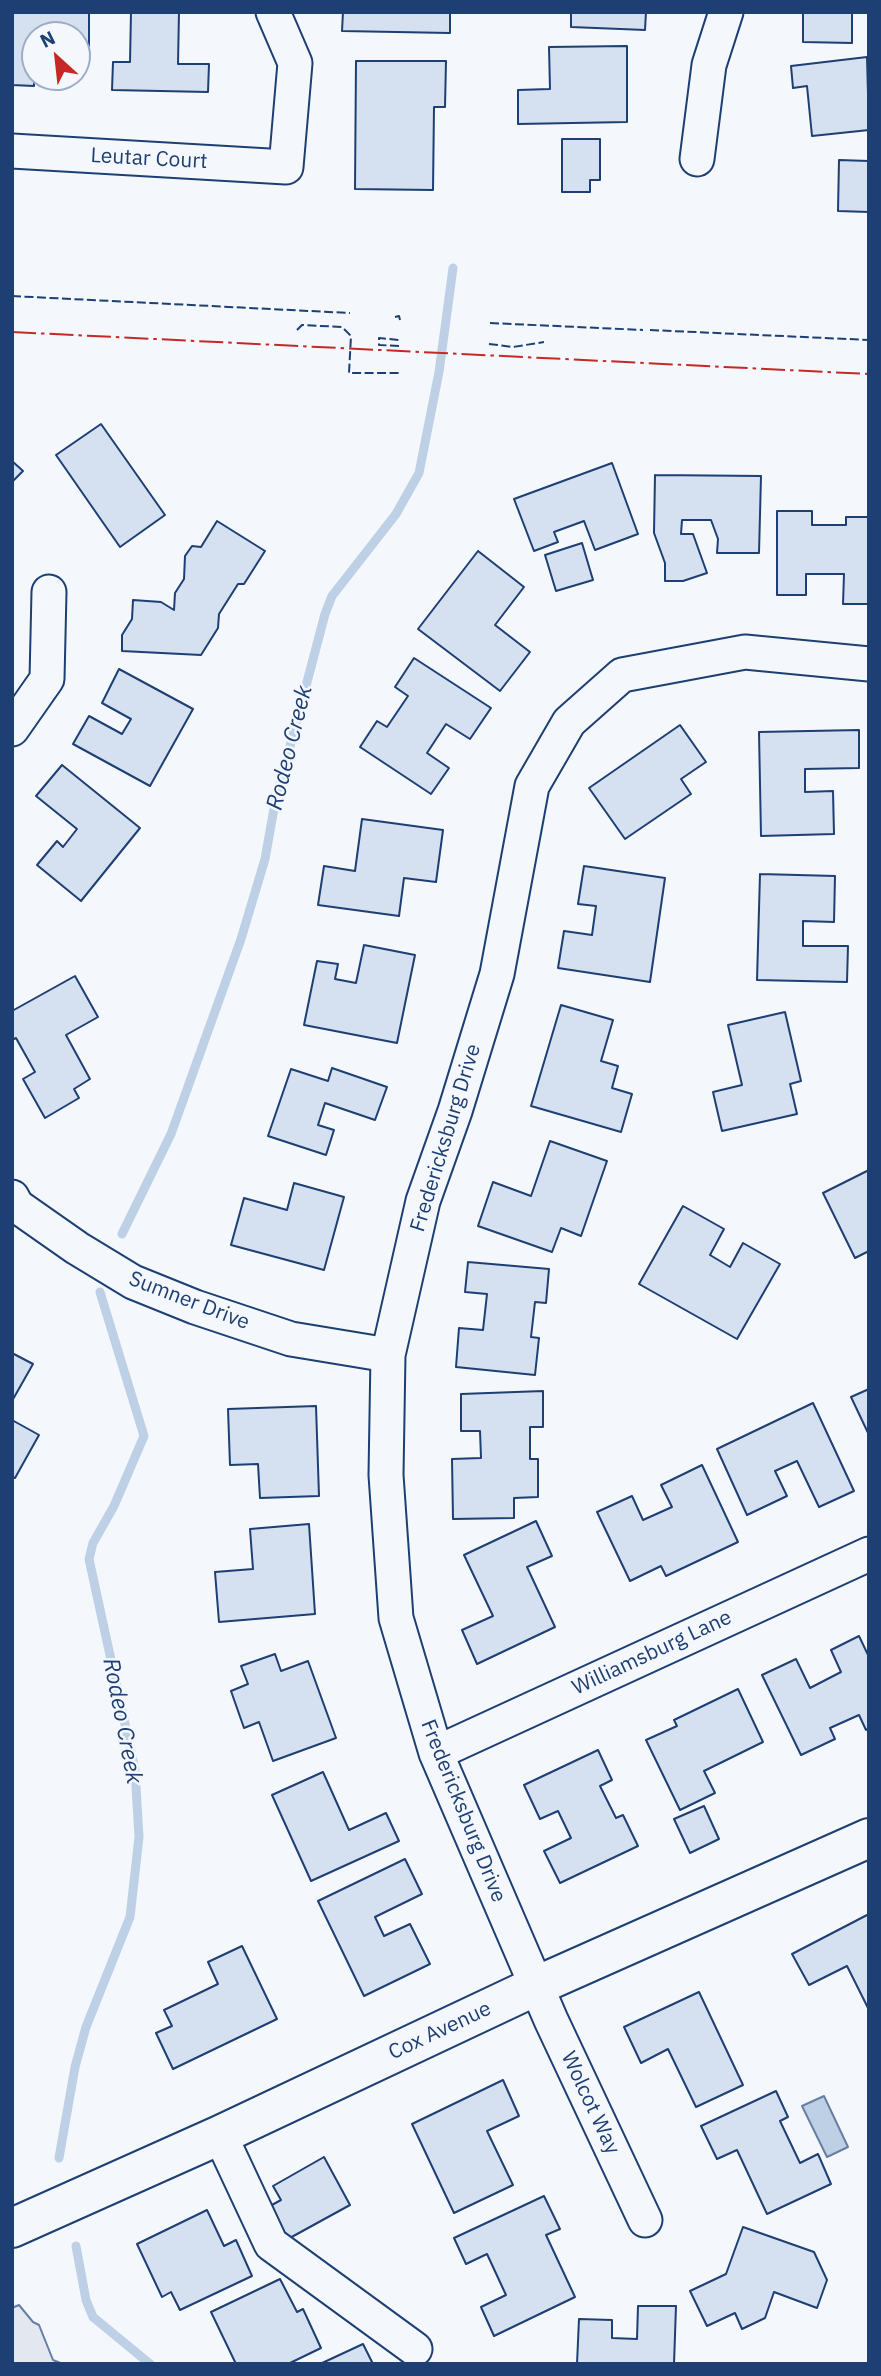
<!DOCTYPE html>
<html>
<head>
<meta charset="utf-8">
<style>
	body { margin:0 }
	#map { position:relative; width:881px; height:2376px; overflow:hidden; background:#f4f7fb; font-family:"IBM Plex Sans",sans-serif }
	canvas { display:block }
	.frame { position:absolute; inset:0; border:14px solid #1d3f73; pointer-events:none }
	.north { position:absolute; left:21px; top:21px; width:70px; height:70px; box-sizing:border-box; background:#f4f7fb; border:2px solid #9eadc5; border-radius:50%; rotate:333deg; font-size:19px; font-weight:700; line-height:28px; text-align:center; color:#1d3f73 }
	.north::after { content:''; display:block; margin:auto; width:24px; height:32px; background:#c62828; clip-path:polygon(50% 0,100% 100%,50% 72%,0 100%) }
</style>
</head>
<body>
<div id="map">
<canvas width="881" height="2376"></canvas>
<div class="frame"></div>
<div class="north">N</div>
</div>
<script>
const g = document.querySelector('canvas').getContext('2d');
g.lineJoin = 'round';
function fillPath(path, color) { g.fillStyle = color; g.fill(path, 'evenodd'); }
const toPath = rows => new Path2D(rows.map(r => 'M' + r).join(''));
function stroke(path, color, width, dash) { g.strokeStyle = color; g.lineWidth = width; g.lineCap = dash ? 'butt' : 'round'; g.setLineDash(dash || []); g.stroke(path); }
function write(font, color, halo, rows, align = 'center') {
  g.font = font + ' "IBM Plex Sans",sans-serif'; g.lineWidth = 5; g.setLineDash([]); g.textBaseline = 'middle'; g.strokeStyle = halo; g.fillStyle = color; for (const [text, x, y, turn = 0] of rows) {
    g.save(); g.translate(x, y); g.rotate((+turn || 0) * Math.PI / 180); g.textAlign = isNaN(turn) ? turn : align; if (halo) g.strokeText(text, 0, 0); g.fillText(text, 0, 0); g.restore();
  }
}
const parking = toPath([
	[19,2305,33,2322,39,2325,53,2360,63,2364,12,2364,12,2308,19,2305]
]);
fillPath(parking, '#e3e8f0');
stroke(parking, '#687fa3', 2);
const water = toPath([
	[824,2096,848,2147,827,2157,802,2106,824,2096]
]);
fillPath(water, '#bed0e5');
stroke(water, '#687fa3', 2);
stroke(toPath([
	[122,1234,171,1134,241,939,265,859,275,803,325,614,332,596,396,514,419,473,439,372,453,268],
	[59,2158,75,2067,86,2027,130,1917,139,1837,135,1770,89,1559,93,1543,114,1506,144,1436,100,1292],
	[76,2246,86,2300,93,2317,150,2364]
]), '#bed0e5', 9);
const building = toPath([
	[12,12,89,12,89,52,77,52,77,35,35,35,34,86,12,85,12,12],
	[131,12,179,12,178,64,209,64,208,92,112,90,113,62,130,62,131,12],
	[343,12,450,12,450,33,342,31,343,12],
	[571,12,646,12,645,30,571,27,571,12],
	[803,12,852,12,852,43,803,42,803,12],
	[627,46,627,122,518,124,518,90,550,89,549,47,627,46],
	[867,57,869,130,812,136,807,86,793,88,791,66,867,57],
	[356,61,446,61,445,107,434,107,433,190,355,189,356,61],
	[562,139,600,139,600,180,590,180,590,192,562,192,562,139],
	[839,160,869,161,869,212,838,211,839,160],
	[101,424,165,515,120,547,56,455,101,424],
	[12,461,23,471,12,482,12,461],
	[612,463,638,534,595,550,584,521,554,532,558,542,534,551,514,499,612,463],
	[655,475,761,476,759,553,717,553,718,539,711,520,682,520,681,534,693,534,707,573,683,581,665,581,665,563,654,533,655,475],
	[777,511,812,511,812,525,846,525,846,517,869,517,869,604,843,604,844,574,806,574,806,595,777,595,777,511],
	[217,521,265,551,244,584,238,584,219,614,218,628,201,655,122,651,122,635,132,619,133,600,161,602,174,610,175,593,184,579,185,556,192,546,201,547,217,521],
	[582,543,593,580,556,591,545,555,582,543],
	[478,551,524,587,495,625,530,652,500,691,418,629,478,551],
	[414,658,491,708,470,739,446,724,427,753,449,768,431,794,360,747,377,721,387,727,408,696,395,687,414,658],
	[119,669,193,709,150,786,73,744,89,716,122,734,131,719,102,703,119,669],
	[680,725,706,762,681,779,691,794,625,839,589,788,680,725],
	[859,730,859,768,805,769,805,792,833,791,834,834,761,836,759,732,859,730],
	[62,765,140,828,81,901,37,865,57,841,63,847,77,829,36,796,62,765],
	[362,819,443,830,436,882,404,878,399,916,318,905,324,866,355,871,362,819],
	[584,866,665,878,650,982,558,968,564,931,592,935,596,906,578,904,584,866],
	[760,874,835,876,834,922,803,921,803,946,848,946,847,982,757,980,760,874],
	[364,945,415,955,397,1043,304,1025,317,961,338,964,335,979,356,983,364,945],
	[75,976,98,1017,66,1035,90,1079,74,1089,79,1098,45,1118,23,1079,35,1072,16,1038,12,1040,12,1011,75,976],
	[561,1005,613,1020,601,1061,618,1066,612,1088,632,1094,621,1132,531,1106,561,1005],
	[785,1012,801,1081,790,1084,797,1114,722,1131,713,1092,742,1085,728,1025,785,1012],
	[332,1068,387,1087,375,1120,325,1103,318,1125,334,1130,326,1155,268,1136,291,1069,328,1081,332,1068],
	[550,1141,607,1161,581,1236,561,1228,552,1252,478,1226,493,1182,531,1196,550,1141],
	[869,1170,869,1251,855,1258,823,1193,869,1170],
	[294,1183,344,1197,324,1270,231,1245,244,1198,287,1210,294,1183],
	[683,1206,724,1229,710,1255,730,1267,743,1243,780,1264,737,1339,639,1284,683,1206],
	[468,1262,549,1269,546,1303,535,1302,531,1337,539,1338,535,1375,456,1367,459,1328,483,1330,487,1294,465,1292,468,1262],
	[12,1353,33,1364,12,1401,12,1353],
	[869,1389,869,1435,851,1397,869,1389],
	[543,1391,543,1427,530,1427,530,1459,538,1459,538,1497,514,1498,514,1518,453,1519,452,1459,481,1458,480,1431,461,1431,461,1394,543,1391],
	[813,1403,854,1491,819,1507,797,1461,775,1471,787,1496,747,1515,717,1449,813,1403],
	[316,1406,319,1496,260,1498,258,1464,230,1465,228,1409,316,1406],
	[12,1420,39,1435,15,1478,12,1477,12,1420],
	[702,1465,738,1542,666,1576,661,1566,630,1581,597,1512,632,1496,643,1520,672,1507,661,1485,702,1465],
	[536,1521,552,1556,527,1567,555,1627,477,1664,462,1630,493,1616,464,1555,536,1521],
	[309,1524,315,1614,219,1622,215,1572,253,1569,250,1529,309,1524],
	[859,1636,869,1657,869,1728,866,1730,859,1715,830,1728,835,1739,801,1755,762,1675,796,1659,810,1688,841,1672,831,1650,859,1636],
	[275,1654,281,1671,308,1661,336,1738,273,1761,259,1722,244,1728,231,1691,248,1684,241,1666,275,1654],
	[738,1689,763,1742,704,1771,715,1793,680,1810,646,1740,677,1726,674,1720,738,1689],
	[598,1750,612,1780,600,1786,616,1818,623,1815,638,1846,560,1883,544,1851,571,1838,558,1811,540,1819,524,1785,598,1750],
	[323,1772,349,1830,386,1813,399,1841,311,1881,272,1795,323,1772],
	[704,1806,719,1839,690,1853,674,1819,704,1806],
	[405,1859,422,1894,375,1917,384,1936,410,1924,430,1964,364,1996,318,1901,405,1859],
	[869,1914,869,2007,868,2008,847,1966,809,1985,792,1954,869,1914],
	[242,1946,277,2019,173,2069,156,2033,172,2026,164,2010,218,1984,208,1962,242,1946],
	[699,1992,743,2085,696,2107,668,2049,641,2063,624,2027,699,1992],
	[503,2080,519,2116,487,2131,513,2185,454,2213,412,2124,503,2080],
	[776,2091,788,2117,780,2121,800,2163,818,2154,831,2184,767,2214,737,2150,717,2159,701,2126,776,2091],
	[324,2157,350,2205,288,2239,270,2206,281,2200,273,2186,324,2157],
	[544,2196,560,2229,546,2235,575,2297,494,2336,481,2307,506,2295,487,2254,466,2264,454,2238,544,2196],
	[207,2210,224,2246,236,2240,252,2276,180,2310,171,2292,162,2297,137,2244,207,2210],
	[743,2227,814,2252,827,2280,817,2308,774,2292,765,2318,742,2329,735,2313,707,2326,690,2291,726,2274,743,2227],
	[280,2279,297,2312,303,2309,321,2348,288,2364,236,2364,211,2312,280,2279],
	[638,2306,676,2306,674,2364,577,2364,579,2319,612,2320,612,2338,637,2339,638,2306],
	[363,2344,373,2364,320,2364,363,2344]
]);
fillPath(building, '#d5e0f0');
stroke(building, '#1d3f73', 2);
const minor = toPath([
	[12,151,286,167,295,63,273,12],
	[697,159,709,65,726,12],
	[12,729,47,679,49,592],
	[12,1197,17,1206,77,1248,133,1282,195,1307,291,1339,388,1355],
	[436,1753,869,1554],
	[220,2135,271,2244,415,2349],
	[645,2220,551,2020,436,1753,396,1618,386,1475,388,1355,423,1201,455,1111,497,974,532,786,569,722,622,675,745,652,869,664]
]);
const major = toPath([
	[12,2228,220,2135,536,1986,869,1838]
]);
stroke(minor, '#1d3f73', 37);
stroke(major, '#1d3f73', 42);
stroke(minor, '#f4f7fb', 33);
stroke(major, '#f4f7fb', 38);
stroke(toPath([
	[12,296,350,313],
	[395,317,399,316,400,320],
	[490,323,643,330],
	[297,330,302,325,342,327,351,336,349,373,400,373],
	[650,330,869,340],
	[489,344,513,347,544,342],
	[399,346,379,345,379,338,399,340,400,338]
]), '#1d3f73', 2, [9, 3.5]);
stroke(toPath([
	[12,332,869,374]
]), '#c62828', 2, [24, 5, 3.5, 5]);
write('21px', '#1d3f73', '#f4f7fb', [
	["Leutar Court",149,159,3],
	["Fredericksburg Drive",446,1138,-73],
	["Sumner Drive",189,1301,21],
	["Williamsburg Lane",652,1653,-25],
	["Fredericksburg Drive",463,1811,68],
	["Cox Avenue",440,2031,-25],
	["Wolcot Way",590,2103,65]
]);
write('italic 23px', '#1d3f73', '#f4f7fb', [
	["Rodeo Creek",290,748,-76],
	["Rodeo Creek",122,1721,79]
]);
</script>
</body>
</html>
